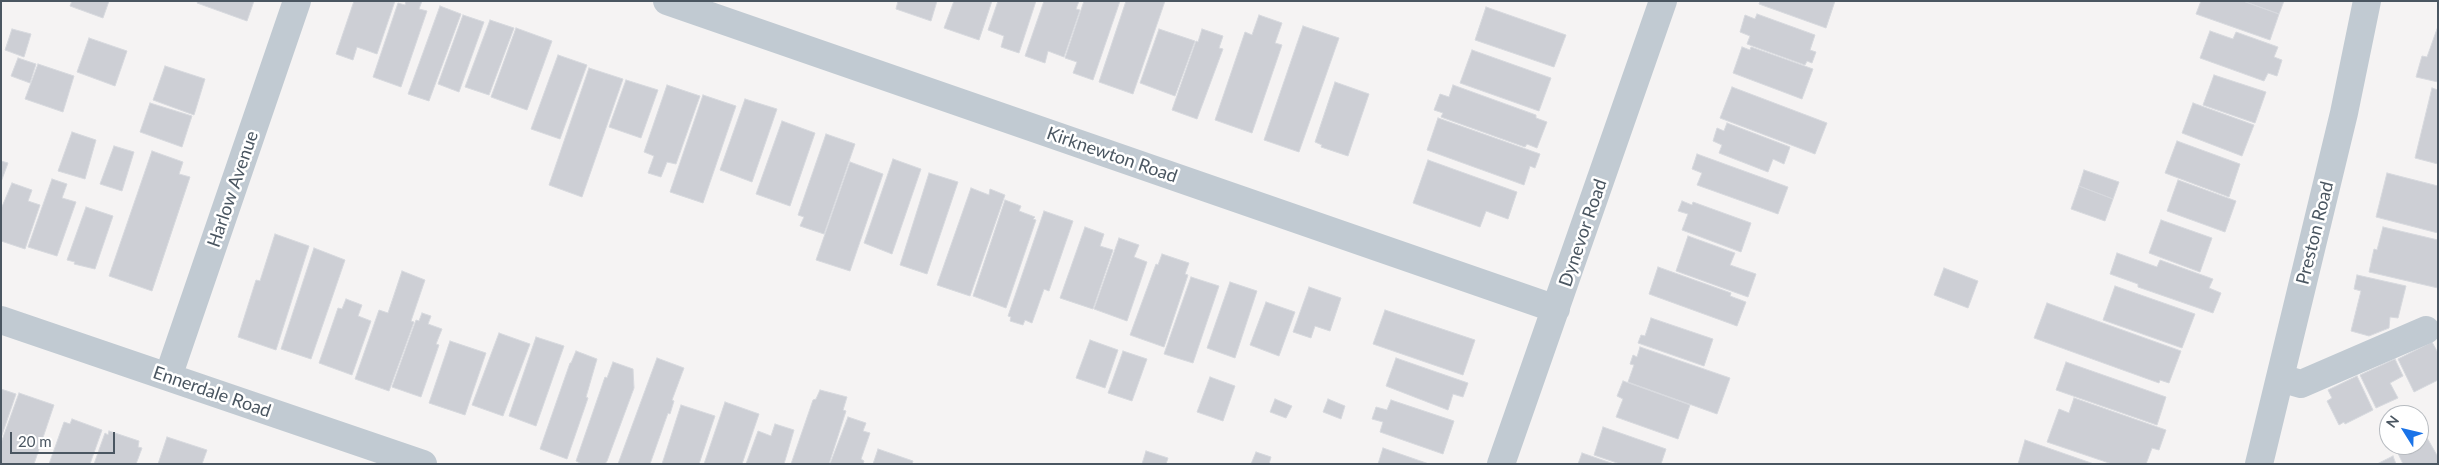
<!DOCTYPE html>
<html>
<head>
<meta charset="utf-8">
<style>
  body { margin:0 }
  #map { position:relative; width:2439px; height:465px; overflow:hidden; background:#f5f3f3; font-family:Lato,sans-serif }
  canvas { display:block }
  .frame { position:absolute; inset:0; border:2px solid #4a5661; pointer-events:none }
  .north { position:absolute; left:2379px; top:405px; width:50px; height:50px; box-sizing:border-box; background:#fff; border:1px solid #b7bbc0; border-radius:50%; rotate:306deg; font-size:14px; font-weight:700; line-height:20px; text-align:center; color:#4a5661 }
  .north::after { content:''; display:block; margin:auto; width:18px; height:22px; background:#1a73e8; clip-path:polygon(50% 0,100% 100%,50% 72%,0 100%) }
  .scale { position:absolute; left:10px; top:432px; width:105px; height:22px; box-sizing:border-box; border:2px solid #4a5661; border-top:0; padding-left:6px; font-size:15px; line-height:18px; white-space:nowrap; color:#4a5661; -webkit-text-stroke:4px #fff; paint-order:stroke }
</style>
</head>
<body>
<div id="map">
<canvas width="2439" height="465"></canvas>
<div class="frame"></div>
<div class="north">N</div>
<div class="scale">20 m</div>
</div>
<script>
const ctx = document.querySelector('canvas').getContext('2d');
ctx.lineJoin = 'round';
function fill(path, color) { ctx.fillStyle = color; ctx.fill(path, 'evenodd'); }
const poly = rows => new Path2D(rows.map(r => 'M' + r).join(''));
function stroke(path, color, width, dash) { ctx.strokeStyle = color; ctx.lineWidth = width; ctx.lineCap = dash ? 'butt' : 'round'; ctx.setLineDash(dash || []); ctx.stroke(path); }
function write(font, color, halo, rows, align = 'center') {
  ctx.font = font + ' Lato,sans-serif'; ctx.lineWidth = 5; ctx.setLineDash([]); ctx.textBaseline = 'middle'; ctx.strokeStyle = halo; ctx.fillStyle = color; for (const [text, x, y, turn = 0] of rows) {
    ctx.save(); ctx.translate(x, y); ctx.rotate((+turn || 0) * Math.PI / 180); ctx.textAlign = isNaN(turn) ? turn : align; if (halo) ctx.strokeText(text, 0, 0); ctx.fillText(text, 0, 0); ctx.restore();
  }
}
const building = poly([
  [72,1,109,1,103,18,70,6,72,1],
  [198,1,254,1,247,21,197,3,198,1],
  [354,1,395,1,377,54,357,47,353,60,336,54,354,1],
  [406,1,422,1,419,9,427,11,401,87,373,77,398,3,405,5,406,1],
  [898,1,937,1,931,21,896,9,898,1],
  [954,1,992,1,979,40,944,28,954,1],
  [998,1,1036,1,1019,53,1001,47,1004,36,988,30,998,1],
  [1044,1,1079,1,1076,9,1080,10,1064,57,1048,51,1045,63,1025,56,1044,1],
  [1084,1,1120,1,1093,80,1073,73,1077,62,1065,58,1084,1],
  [1126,1,1165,1,1133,94,1099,82,1126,1],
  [1760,1,1835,1,1826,28,1759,4,1760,1],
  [2201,1,2243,1,2279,14,2270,40,2196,14,2201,1],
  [2243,1,2284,1,2279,14,2243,1],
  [440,6,461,14,429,101,408,94,440,6],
  [1486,7,1566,35,1554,67,1475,40,1486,7],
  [1757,14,1815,35,1810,50,1816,52,1812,63,1807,61,1805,65,1747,44,1750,36,1740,32,1745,15,1755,19,1757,14],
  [463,15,484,22,459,92,438,84,463,15],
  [1259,15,1282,23,1275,43,1282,45,1252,133,1215,120,1245,32,1252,35,1259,15],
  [490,20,514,28,489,95,465,87,490,20],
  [1303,26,1339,38,1299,152,1264,140,1303,26],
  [516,28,552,41,527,110,491,97,516,28],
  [12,29,31,34,24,57,5,50,12,29],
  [1159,29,1195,41,1175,96,1140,83,1159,29],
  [1202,29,1223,36,1219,48,1223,49,1197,119,1172,110,1196,41,1198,42,1202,29],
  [2437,29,2438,29,2438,82,2416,77,2422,56,2427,57,2437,29],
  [2210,31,2233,39,2236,32,2278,47,2274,57,2282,60,2277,76,2268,73,2264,81,2200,58,2210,31],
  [89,38,127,51,115,86,77,72,89,38],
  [1742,47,1750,50,1751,47,1813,69,1802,99,1733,73,1742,47],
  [1472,50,1551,78,1539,111,1460,83,1472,50],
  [558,55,587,65,560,139,531,129,558,55],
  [18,58,36,64,30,83,11,76,18,58],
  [38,64,74,76,63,112,25,99,38,64],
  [165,66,205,79,194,115,153,100,165,66],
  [589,68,623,79,582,197,549,185,589,68],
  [2214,75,2266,92,2255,123,2203,105,2214,75],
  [626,80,658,90,641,138,609,127,626,80],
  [1335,82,1369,94,1348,156,1321,147,1322,145,1315,142,1335,82],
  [667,85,700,96,676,164,667,162,661,177,648,173,654,156,644,152,667,85],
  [1453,85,1536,115,1536,118,1547,122,1537,148,1527,144,1525,147,1441,117,1443,113,1434,110,1440,94,1449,97,1453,85],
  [1732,87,1827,123,1815,154,1720,118,1732,87],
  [2432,88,2438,90,2438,164,2415,158,2432,88],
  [703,95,736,106,703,203,670,192,703,95],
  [745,99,777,109,752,182,720,170,745,99],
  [150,103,192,116,182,147,140,132,150,103],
  [2193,103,2254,125,2242,156,2182,133,2193,103],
  [1438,118,1540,154,1535,168,1530,166,1524,185,1427,150,1438,118],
  [782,121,815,133,790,206,756,194,782,121],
  [1727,123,1790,147,1784,164,1773,159,1768,172,1719,153,1722,145,1713,141,1717,128,1724,131,1727,123],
  [72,132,96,140,85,179,58,171,72,132],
  [826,134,855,144,824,234,800,226,804,217,798,215,826,134],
  [2177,141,2240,164,2229,197,2165,173,2177,141],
  [114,146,134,152,122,191,100,184,114,146],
  [152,151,183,162,179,174,190,177,152,291,109,276,152,151],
  [1697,154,1788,187,1778,214,1697,185,1702,173,1692,169,1697,154],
  [893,159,921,169,892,254,864,243,893,159],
  [1428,160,1517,192,1508,219,1486,211,1480,227,1413,203,1428,160],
  [1,161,8,163,1,182,1,161],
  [850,162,883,174,850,271,816,260,850,162],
  [2084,170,2119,182,2113,199,2079,186,2084,170],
  [929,173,958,182,927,274,900,265,929,173],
  [2387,173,2438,186,2438,233,2376,217,2387,173],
  [52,179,67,184,62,198,76,202,57,256,28,247,52,179],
  [2178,180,2236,201,2225,232,2167,211,2178,180],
  [12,183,32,190,28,201,40,205,25,249,1,241,1,209,12,183],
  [2079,186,2113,199,2105,221,2071,209,2079,186],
  [971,188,989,195,990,189,1005,195,970,296,937,285,971,188],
  [1005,200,1021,206,1019,211,1035,217,1033,219,1036,220,1006,308,973,296,1005,200],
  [1682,201,1692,205,1693,202,1751,223,1741,252,1682,230,1688,214,1678,211,1682,201],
  [86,207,113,216,95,269,74,264,75,262,67,260,86,207],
  [1044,211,1073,221,1049,291,1044,289,1032,323,1025,320,1023,325,1010,321,1011,317,1008,316,1044,211],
  [2161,220,2212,238,2200,272,2149,253,2161,220],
  [1085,227,1104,234,1100,246,1113,250,1093,309,1060,298,1085,227],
  [2383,227,2438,240,2438,288,2369,272,2374,249,2377,250,2383,227],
  [275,234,309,246,276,350,238,337,256,280,260,281,275,234],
  [1688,236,1735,253,1730,265,1756,274,1748,297,1676,271,1688,236],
  [1119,238,1139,245,1134,257,1147,262,1127,321,1094,309,1119,238],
  [314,248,345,260,311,359,281,349,314,248],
  [2117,253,2157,267,2160,260,2213,279,2209,288,2221,293,2213,313,2138,287,2138,284,2110,274,2117,253],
  [1162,254,1189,263,1185,274,1188,275,1164,347,1130,335,1156,264,1158,265,1162,254],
  [1658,267,1731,293,1730,296,1746,302,1737,326,1649,294,1658,267],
  [1944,268,1978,281,1968,308,1934,295,1944,268],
  [402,271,425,280,411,321,414,322,389,391,355,379,379,310,388,313,402,271],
  [2357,275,2406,286,2398,318,2390,317,2389,328,2369,336,2351,331,2361,291,2354,289,2357,275],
  [1191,277,1219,286,1193,363,1164,354,1191,277],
  [1230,282,1257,291,1235,358,1207,348,1230,282],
  [2115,286,2195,314,2182,348,2103,320,2115,286],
  [1309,287,1341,298,1330,331,1315,326,1311,338,1293,332,1309,287],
  [346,299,362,305,358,316,371,321,352,375,319,363,338,308,342,309,346,299],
  [1266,302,1295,312,1279,356,1250,345,1266,302],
  [2047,303,2181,351,2169,383,2160,380,2159,383,2034,338,2047,303],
  [1385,310,1475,340,1463,375,1373,344,1385,310],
  [422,313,431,316,428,324,442,329,436,344,439,345,421,397,392,387,416,320,419,321,422,313],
  [1651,318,1713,339,1704,366,1638,343,1641,335,1645,336,1651,318],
  [499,333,530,344,503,416,472,405,499,333],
  [536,337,564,346,536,426,509,416,536,337],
  [1090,340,1118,350,1105,388,1076,378,1090,340],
  [450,341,486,353,465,415,429,403,450,341],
  [2432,342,2438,353,2438,380,2414,392,2398,359,2432,342],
  [1640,347,1730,378,1717,414,1628,382,1634,365,1630,364,1633,355,1637,357,1640,347],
  [576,351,597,359,586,397,588,398,567,459,540,449,570,363,571,363,576,351],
  [1123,351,1147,359,1132,401,1108,393,1123,351],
  [657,358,684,368,672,400,674,401,670,414,668,413,650,464,618,464,657,358],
  [1396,358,1468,383,1463,397,1453,394,1448,410,1386,386,1396,358],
  [2395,359,2403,376,2390,383,2398,398,2376,408,2360,375,2395,359],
  [613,362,633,369,634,388,607,461,605,464,582,464,576,461,605,377,607,378,613,362],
  [2066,362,2166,397,2157,425,2056,390,2066,362],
  [2357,376,2373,410,2345,424,2344,422,2339,425,2327,401,2332,398,2328,390,2357,376],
  [1210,377,1235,386,1223,421,1197,412,1210,377],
  [1623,381,1690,405,1678,439,1616,417,1623,399,1617,396,1623,381],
  [1,389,16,394,1,438,1,389],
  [820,390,847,397,843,410,846,411,829,464,791,464,813,400,816,399,820,390],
  [19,393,54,405,34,464,1,464,1,443,19,393],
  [2074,398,2166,430,2159,450,2152,448,2146,464,2112,464,2047,442,2059,409,2069,413,2074,398],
  [1275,399,1292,406,1286,418,1270,412,1275,399],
  [1328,399,1345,406,1341,419,1323,412,1328,399],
  [1391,400,1454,421,1443,454,1380,432,1383,422,1372,419,1376,407,1387,410,1391,400],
  [725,402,759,414,742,464,704,464,725,402],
  [681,405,715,416,699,464,662,464,681,405],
  [848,417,866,423,863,431,870,433,861,459,864,461,863,464,830,464,848,417],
  [72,419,102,430,90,464,49,464,64,422,70,424,72,419],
  [775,424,794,430,784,464,746,464,758,431,771,436,775,424],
  [1603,427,1666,449,1661,464,1620,464,1594,455,1603,427],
  [2422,429,2438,457,2438,464,2403,464,2394,445,2419,445,2419,430,2422,429],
  [109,431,139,441,138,447,142,448,136,464,94,464,105,433,108,435,109,431],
  [167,437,207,450,202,464,158,464,167,437],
  [2025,440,2094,464,2018,464,2025,440],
  [1383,448,1429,464,1378,464,1383,448],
  [878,449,913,461,912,464,873,464,878,449],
  [1146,451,1168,458,1166,464,1142,464,1146,451],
  [1256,452,1271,457,1269,464,1251,464,1256,452],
  [1582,453,1614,464,1578,464,1582,453],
  [2393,456,2396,464,2377,464,2393,456]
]);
fill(building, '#cdcfd5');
stroke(building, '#d7d9de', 1);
stroke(poly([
  [667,1,1556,309],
  [1,320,423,464],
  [168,377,297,1],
  [2280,378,2301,384,2426,330],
  [1501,464,1663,1],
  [2259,464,2344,113,2367,1]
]), '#c1cad2', 28);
write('18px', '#4a5661', '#fff', [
  ["Kirknewton Road",1112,155,19],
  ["Harlow Avenue",233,189,-71],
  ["Dynevor Road",1583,233,-71],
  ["Preston Road",2315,233,-76],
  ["Ennerdale Road",212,392,19]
]);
</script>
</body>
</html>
